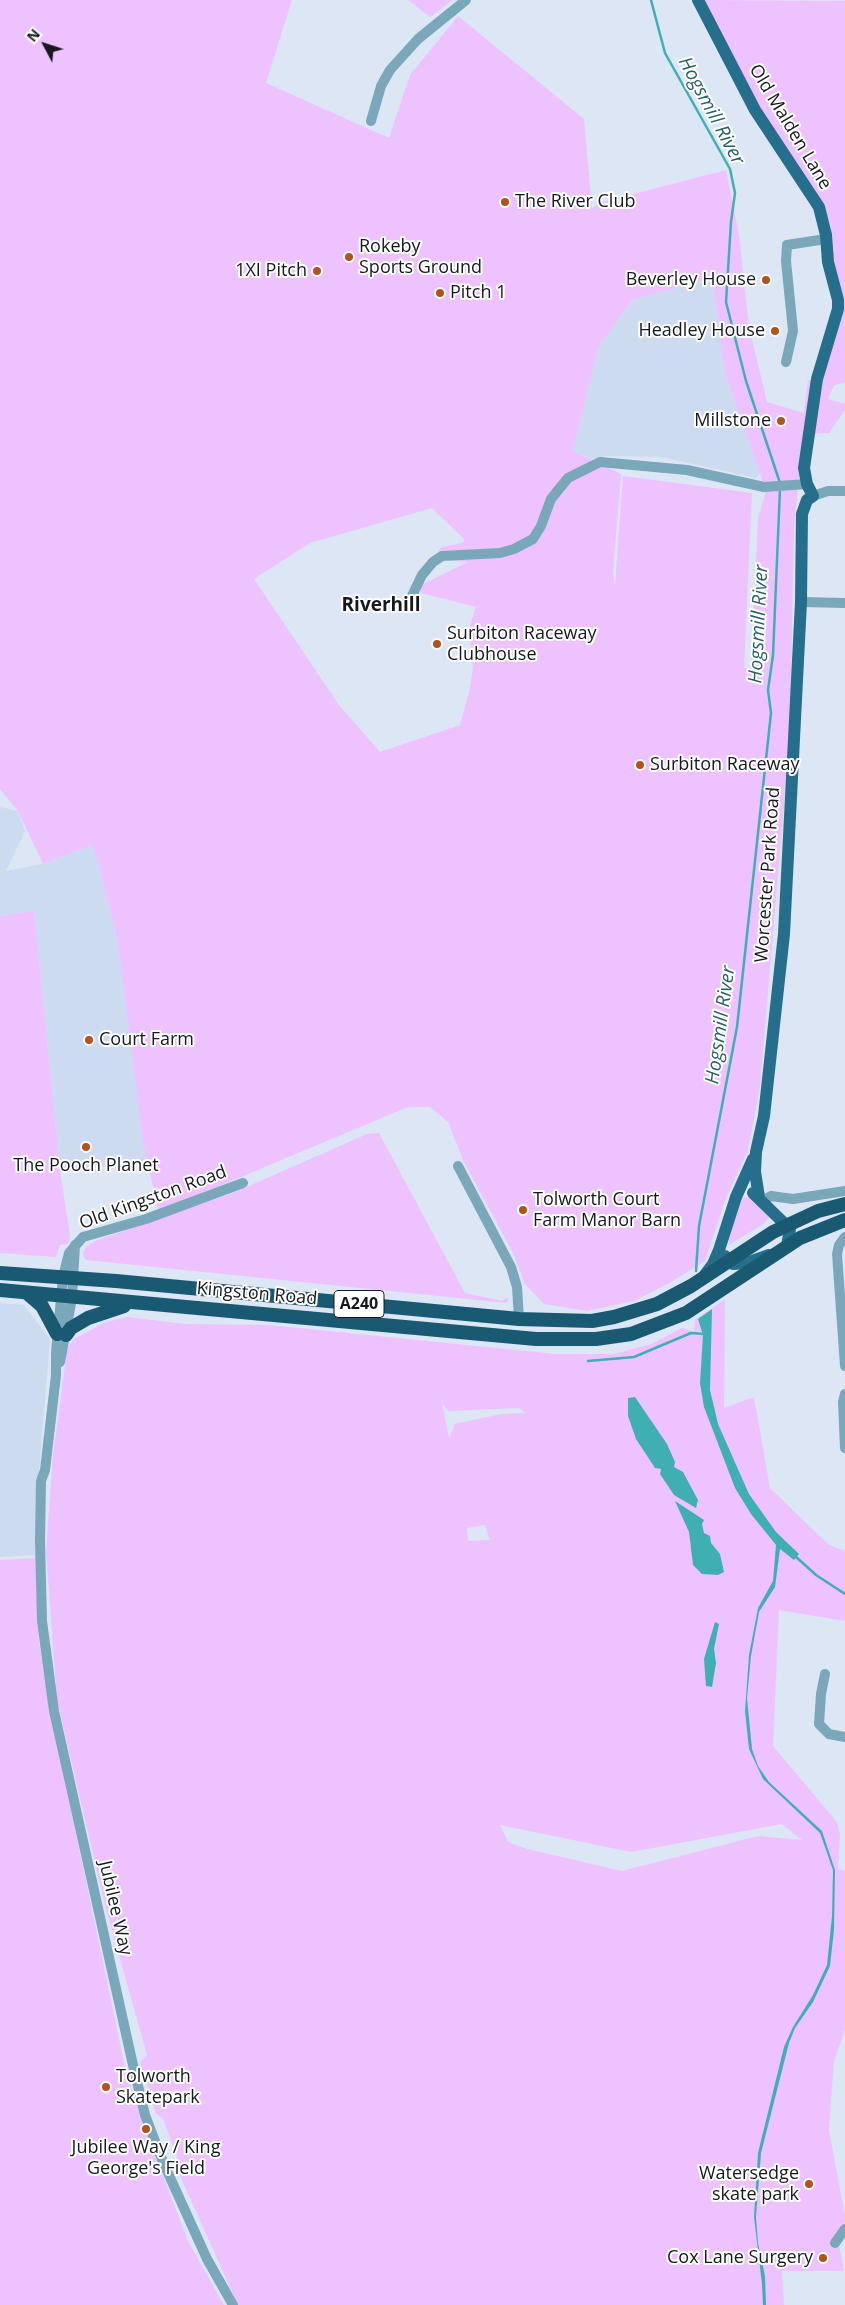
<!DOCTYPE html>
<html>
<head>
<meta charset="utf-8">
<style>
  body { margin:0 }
  #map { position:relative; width:845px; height:2305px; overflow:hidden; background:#dce6f4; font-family:"Open Sans",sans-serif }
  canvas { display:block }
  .north { position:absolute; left:20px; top:20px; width:50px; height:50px; -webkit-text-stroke:4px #fff; paint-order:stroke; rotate:310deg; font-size:14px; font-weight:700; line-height:20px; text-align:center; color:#15181d }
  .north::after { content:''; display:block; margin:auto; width:18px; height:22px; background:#15181d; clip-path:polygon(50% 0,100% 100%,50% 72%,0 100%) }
</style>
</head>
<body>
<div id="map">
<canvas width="845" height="2305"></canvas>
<div class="north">N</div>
</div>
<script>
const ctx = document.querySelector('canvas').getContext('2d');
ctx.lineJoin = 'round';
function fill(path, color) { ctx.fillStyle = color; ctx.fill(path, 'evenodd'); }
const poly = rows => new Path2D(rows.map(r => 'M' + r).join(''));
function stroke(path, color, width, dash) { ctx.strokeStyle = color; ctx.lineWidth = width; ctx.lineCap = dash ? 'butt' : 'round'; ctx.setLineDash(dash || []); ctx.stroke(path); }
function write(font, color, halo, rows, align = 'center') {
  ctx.font = font + ' "Open Sans",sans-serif'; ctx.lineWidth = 4; ctx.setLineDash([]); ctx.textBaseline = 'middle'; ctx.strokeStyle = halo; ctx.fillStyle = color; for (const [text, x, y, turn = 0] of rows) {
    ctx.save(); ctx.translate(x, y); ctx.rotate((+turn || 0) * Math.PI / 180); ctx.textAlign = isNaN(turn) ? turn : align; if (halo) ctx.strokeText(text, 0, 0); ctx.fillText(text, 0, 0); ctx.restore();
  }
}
fill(poly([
  [712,278,725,373,760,473,756,478,661,457,608,456,590,459,573,451,598,348,632,300],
  [0,807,18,811,25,831,6,871,43,864,92,845,98,862,118,943,147,1162,60,1170,34,911,0,916],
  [0,1303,24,1305,50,1339,37,1495,35,1555,0,1557]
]), '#cddbf0');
fill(poly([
  [0,0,292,0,266,83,389,138,410,75,458,16,584,119,592,209,599,203,726,170,739,235,749,327,767,402,804,413,808,380,813,381,802,447,794,526,790,734,760,1086,748,1150,725,1201,705,1261,673,1281,634,1301,587,1311,544,1304,525,1284,513,1253,464,1162,448,1122,430,1107,408,1107,210,1190,158,1210,143,1141,118,943,98,862,92,845,43,864,18,811,0,789],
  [712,278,725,373,766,491,758,518,751,668,744,668,752,493,623,476,615,586,613,572,621,474,573,451,598,348,632,300],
  [432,508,465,540,462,543,442,547,438,551,439,554,448,560,468,562,421,585,421,593,476,607,469,628,473,667,470,688,460,725,380,752,339,705,254,579,310,543],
  [408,0,453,0,430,17],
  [703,0,845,1,845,382,834,385,828,399,845,404,845,410,829,433,813,434,825,368,840,316,830,254,831,227,820,197,740,78],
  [34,911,60,1170,70,1237,68,1244,60,1245,56,1257,0,1253,0,916],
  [379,1133,465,1293,502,1301,508,1297,507,1303,86,1260,83,1254,86,1247,95,1241,233,1193,367,1134],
  [744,1197,751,1198,769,1217,765,1223,729,1245,730,1231,740,1201],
  [725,1299,724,1408,754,1397,770,1488,829,1545,845,1551,845,1621,779,1610,773,1746,837,1822,840,1835,838,1869,845,1871,845,2029,834,2061,829,2130,845,2216,845,2221,837,2235,844,2271,782,2271,784,2305,238,2305,180,2176,180,2165,163,2119,156,2113,140,2062,147,2055,106,1909,57,1700,46,1551,53,1456,67,1350,73,1340,103,1323,127,1317,185,1324,269,1325,555,1354,614,1354,651,1344,682,1328,694,1332,695,1320],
  [442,1403,448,1411,519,1408,525,1413,501,1414,455,1424,449,1438],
  [485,1525,490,1540,468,1541,467,1528],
  [782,1824,802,1840,758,1836,622,1871,527,1849,508,1842,500,1825,631,1852],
  [36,1558,38,1635,50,1710,126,2072,153,2151,189,2243,224,2305,0,2305,0,1560]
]), '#eec2ff');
fill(poly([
  [712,1309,710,1390,718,1424,749,1494,776,1532,799,1554,794,1560,780,1549,775,1587,759,1612,751,1656,747,1698,752,1749,758,1766,769,1782,822,1831,835,1870,834,1930,830,1966,813,2002,795,2028,789,2043,761,2153,756,2217,758,2243,765,2276,766,2305,763,2305,762,2284,754,2217,758,2153,784,2047,793,2027,813,1995,827,1965,832,1916,833,1870,820,1833,763,1779,749,1749,745,1711,749,1655,758,1608,773,1581,776,1545,751,1514,735,1488,704,1407,700,1383,703,1335,698,1319],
  [635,1397,667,1444,675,1462,674,1467,683,1472,698,1500,696,1508,674,1495,660,1474,661,1469,655,1468,636,1439,628,1416,628,1398],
  [675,1501,704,1520,702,1524,704,1533,710,1536,711,1543,720,1554,724,1572,718,1575,702,1574,693,1565,689,1532],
  [715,1622,719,1624,714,1649,716,1663,712,1687,706,1686,704,1659]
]), '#40afb3');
stroke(poly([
  [651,0,665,53,730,169,735,193,731,222,726,302,746,381,780,483],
  [696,1271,699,1226,737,1027,771,713,768,690,773,655,780,489],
  [588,1361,634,1357,691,1333,704,1334],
  [795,1556,816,1575,845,1594]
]), '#40afb3', 2.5);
stroke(poly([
  [371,121,381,86,390,70,418,39,466,0],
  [786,362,793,331,786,261,787,245,826,239],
  [813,496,828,491,845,491],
  [411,598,422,575,433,562,442,556,500,553,514,549,533,539,541,526,551,499,568,478,600,462,687,470,764,487,807,484],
  [801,602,845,603],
  [458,1166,511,1267,517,1287,519,1319],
  [763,1201,771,1196,793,1199,845,1191],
  [845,1237,839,1245,837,1254,845,1366],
  [60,1362,72,1298,75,1245],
  [845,1394,843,1402,845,1448],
  [825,1674,821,1694,819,1724,829,1734,845,1737],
  [835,2243,845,2229],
  [233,2305,207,2259,163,2162,145,2115,133,2065,54,1711,42,1621,40,1541,41,1481,45,1470,56,1375,56,1352,63,1277,69,1253,83,1237,146,1219,243,1183]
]), '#7ba7bb', 10);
stroke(poly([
  [698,0,755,110,819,207,826,235,828,262,838,300,838,309,817,379,804,468,807,484,813,496,807,500,802,514,801,602,784,934,764,1116,756,1152,755,1172,759,1197],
  [753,1193,790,1229,787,1246],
  [725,1256,733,1264,747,1263,769,1255],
  [704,1276,713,1264,719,1250,736,1197,753,1159]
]), '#256f8c', 12);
stroke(poly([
  [0,1273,116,1281,519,1319,592,1321,614,1317,657,1304,691,1286,773,1232,818,1211,845,1204],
  [0,1290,536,1339,596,1339,631,1334,686,1313,800,1238,845,1220],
  [28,1294,42,1306,57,1334],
  [66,1335,71,1328,88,1318,124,1306]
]), '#195a72', 14);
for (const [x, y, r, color] of [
  [505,202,5,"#b55219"],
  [349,257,5,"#b55219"],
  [317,271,5,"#b55219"],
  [766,280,5,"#b55219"],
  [440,293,5,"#b55219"],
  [775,331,5,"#b55219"],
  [781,421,5,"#b55219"],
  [437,644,5,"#b55219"],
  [640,765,5,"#b55219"],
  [89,1040,5,"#b55219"],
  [86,1147,5,"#b55219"],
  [523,1210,5,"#b55219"],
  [106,2087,5,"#b55219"],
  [146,2129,5,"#b55219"],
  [809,2184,5,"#b55219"],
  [823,2258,5,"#b55219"]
]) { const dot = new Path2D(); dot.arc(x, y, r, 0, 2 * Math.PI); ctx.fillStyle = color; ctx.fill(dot); stroke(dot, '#fff', 2); }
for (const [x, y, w] of [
  [359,1304,50]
]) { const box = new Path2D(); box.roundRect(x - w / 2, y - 13.5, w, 27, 4); ctx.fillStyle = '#fff'; ctx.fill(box); stroke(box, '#15181d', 1); }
write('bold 16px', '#15181d', null, [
  ["A240",359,1304]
]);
write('18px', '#15181d', '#fff', [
  ["Old Malden Lane",790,127,59],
  ["Worcester Park Road",768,875,-86],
  ["Old Kingston Road",153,1198,-20],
  ["Kingston Road",257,1294,5],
  ["Jubilee Way",115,1908,77]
]);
write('18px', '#15181d', '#fff', [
  ["The River Club",515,202],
  ["Rokeby",359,247],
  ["Sports Ground",359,268],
  ["1XI Pitch",307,271,"right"],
  ["Beverley House",756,280,"right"],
  ["Pitch 1",450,293],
  ["Headley House",765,331,"right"],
  ["Millstone",771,421,"right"],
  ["Surbiton Raceway",447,634],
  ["Clubhouse",447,655],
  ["Surbiton Raceway",650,765],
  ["Court Farm",99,1040],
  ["The Pooch Planet",86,1166,"center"],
  ["Tolworth Court",533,1200],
  ["Farm Manor Barn",533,1221],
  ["Tolworth",116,2077],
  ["Skatepark",116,2098],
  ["Jubilee Way / King",146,2148,"center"],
  ["George's Field",146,2169,"center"],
  ["Watersedge",799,2174,"right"],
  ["skate park",799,2195,"right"],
  ["Cox Lane Surgery",813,2258,"right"]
], 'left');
write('italic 19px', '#256163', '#fff', [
  ["Hogsmill River",711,111,62],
  ["Hogsmill River",759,624,-87],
  ["Hogsmill River",721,1025,-82]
]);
write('bold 19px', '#15181d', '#fff', [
  ["Riverhill",381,606]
]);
</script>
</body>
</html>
